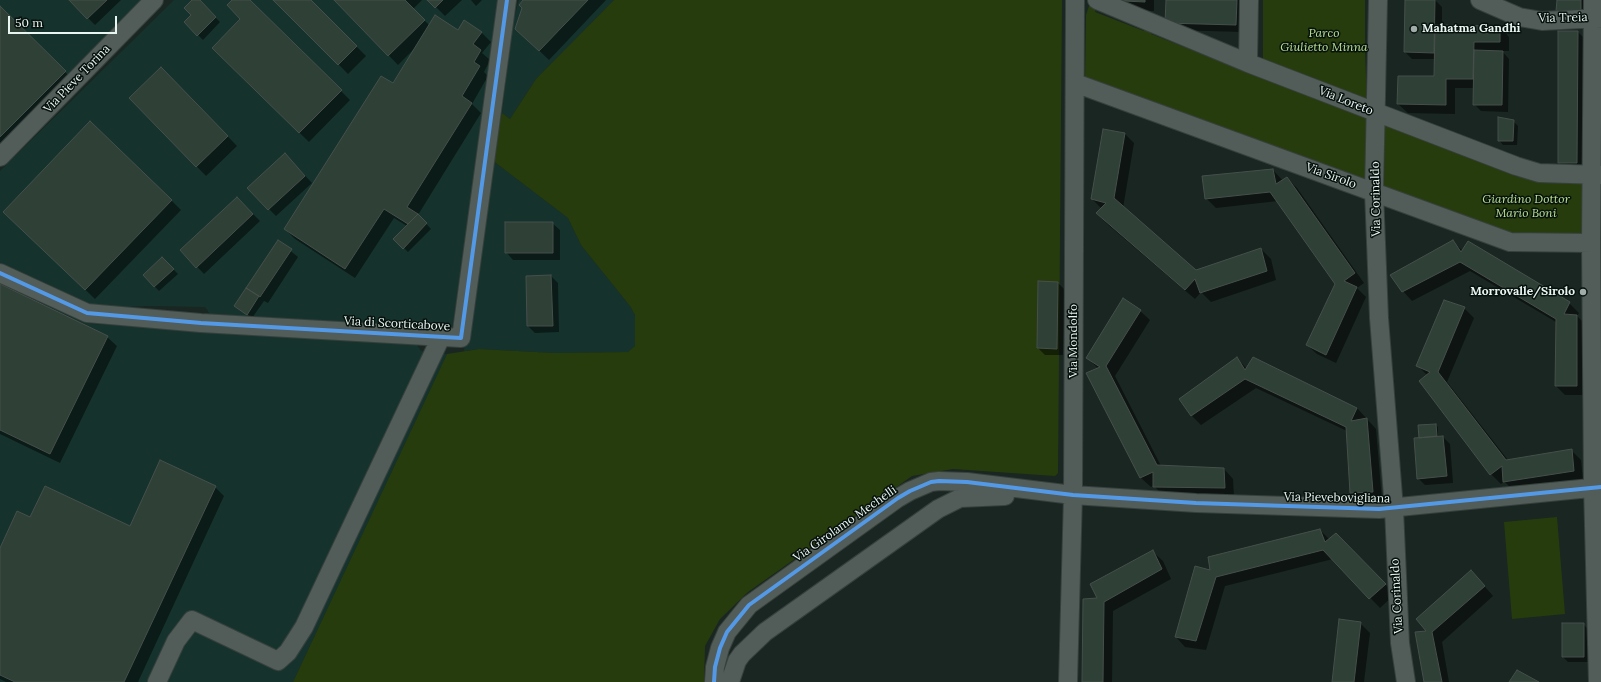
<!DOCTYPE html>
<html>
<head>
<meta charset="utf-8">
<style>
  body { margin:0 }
  #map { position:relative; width:1601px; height:682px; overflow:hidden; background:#192622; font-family:Lora,serif }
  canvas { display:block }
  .scale { position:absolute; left:8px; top:16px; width:109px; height:18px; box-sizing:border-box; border:2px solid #e8f5f1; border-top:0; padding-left:5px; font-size:12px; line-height:14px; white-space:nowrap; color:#e8f5f1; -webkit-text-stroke:3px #07110e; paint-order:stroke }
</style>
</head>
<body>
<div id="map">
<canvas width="1601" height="682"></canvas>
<div class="scale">50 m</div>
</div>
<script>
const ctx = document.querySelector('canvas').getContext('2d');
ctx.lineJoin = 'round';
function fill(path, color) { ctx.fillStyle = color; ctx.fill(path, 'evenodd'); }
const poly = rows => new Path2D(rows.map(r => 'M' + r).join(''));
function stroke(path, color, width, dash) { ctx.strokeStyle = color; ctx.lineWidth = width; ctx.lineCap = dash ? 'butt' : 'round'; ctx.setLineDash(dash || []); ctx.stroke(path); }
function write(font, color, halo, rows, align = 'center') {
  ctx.font = font + ' Lora,serif'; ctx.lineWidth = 3; ctx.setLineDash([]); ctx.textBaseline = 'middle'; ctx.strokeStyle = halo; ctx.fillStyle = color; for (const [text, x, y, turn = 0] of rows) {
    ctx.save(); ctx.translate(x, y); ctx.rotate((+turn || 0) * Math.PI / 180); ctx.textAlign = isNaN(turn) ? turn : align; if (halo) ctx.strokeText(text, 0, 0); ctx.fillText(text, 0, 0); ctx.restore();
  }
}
fill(poly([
  [0,0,141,0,0,143],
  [174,0,500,0,452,329,210,314,205,307,148,306,101,308,84,304,0,264,0,171],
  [519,0,614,0,536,79,510,119,502,113,513,22],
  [492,160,568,218,581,245,630,306,635,315,635,346,628,352,555,353,479,349,464,351],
  [0,281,92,324,311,336,417,345,421,351,447,354,293,682,0,682]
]), '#15332c');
fill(poly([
  [614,0,1062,0,1058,473,1055,476,953,469,912,476,748,592,720,619,705,646,704,682,293,682,447,354,479,349,555,353,628,352,635,346,635,315,630,306,581,245,568,218,492,160,502,113,510,119,536,79],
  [1263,0,1365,0,1365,51,1367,101,1361,103,1263,59],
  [1089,6,1096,8,1095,12,1144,31,1145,28,1152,30,1151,34,1258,76,1367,114,1366,181,1226,129,1085,80,1086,15],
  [1385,123,1400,131,1518,177,1520,172,1583,178,1584,237,1515,239,1384,189],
  [1557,517,1565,614,1512,619,1504,522]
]), '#273c0d');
fill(poly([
  [70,0,121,0,95,25],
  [193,0,198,0,220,22,203,40,185,22,192,15],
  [233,0,249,0,350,100,309,142,213,48,242,19],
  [275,0,310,0,366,56,348,74],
  [335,0,422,0,413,9,430,26,458,31,481,32,491,42,482,53,490,60,484,72,488,76,472,104,481,113,418,215,431,229,408,252,395,239,407,226,394,218,355,278,295,239,285,229,393,84,414,49,398,65],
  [429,0,462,0,445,16],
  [471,0,482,0,476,6],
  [525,0,606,0,549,60,526,38],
  [1125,0,1154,0,1154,11,1134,10],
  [1167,0,1242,0,1243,32,1173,30],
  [1406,0,1435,0,1442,7,1442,26,1500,27,1509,37,1509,51,1502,51,1509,59,1508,112,1481,111,1474,104,1474,88,1455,88,1455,114,1408,113,1398,104,1435,77,1435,59,1412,59,1405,52],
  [1558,0,1591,0,1590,20,1567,20,1557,10],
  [0,7,74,81,0,155],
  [1578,32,1585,39,1584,169,1566,169,1559,162],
  [161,68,237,146,206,176,130,98],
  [1513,121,1518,126,1517,145,1503,145,1499,140],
  [1125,134,1134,143,1123,208,1195,271,1261,249,1271,259,1276,280,1211,302,1201,292,1195,299,1106,223,1097,213,1102,209,1092,199],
  [292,162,312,183,276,216,269,209],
  [1273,170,1283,181,1287,178,1297,188,1364,283,1357,288,1366,297,1336,363,1317,354,1307,345,1336,284,1278,201,1216,208,1206,198],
  [237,198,260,221,204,274,181,250],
  [171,200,181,210,95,299,14,221],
  [552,223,560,230,560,260,513,260,506,252],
  [278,241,298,257,268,303,264,301,252,318,236,306],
  [1453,242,1463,251,1468,242,1569,303,1579,313,1577,316,1586,325,1586,395,1565,395,1556,386,1556,322,1470,271,1412,301,1403,291],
  [162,258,178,274,159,291,144,275],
  [551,276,558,283,559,332,535,333,528,326],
  [1058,283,1065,290,1063,355,1045,355,1038,348],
  [0,285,107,337,117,346,60,463,0,434],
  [1123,300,1140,311,1150,320,1115,376,1161,466,1224,469,1233,479,1234,497,1163,497,1154,485,1151,487,1141,478,1087,374,1099,369,1087,358],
  [1464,308,1474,318,1447,382,1508,460,1571,450,1581,460,1583,480,1514,491,1504,481,1501,484,1491,474,1420,381,1427,375,1417,365],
  [1237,358,1247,369,1253,359,1357,408,1376,429,1382,501,1360,502,1351,493,1347,431,1256,388,1201,425,1192,416],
  [1436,425,1438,427,1438,437,1443,437,1450,444,1453,483,1425,485,1418,478,1421,438],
  [215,487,224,496,138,682,6,682,0,679,0,551,31,519,131,527],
  [1320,530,1330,540,1336,535,1395,594,1380,608,1333,559,1225,586,1206,650,1185,647,1176,637,1212,572],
  [1153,552,1163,561,1171,579,1113,611,1112,682,1083,682,1099,598],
  [1480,581,1493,596,1442,642,1449,682,1425,682,1428,631],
  [1360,623,1370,633,1364,682,1333,682],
  [1583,624,1588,629,1588,662,1568,662,1563,657]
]), '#0007');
const building = poly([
  [69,0,107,0,87,19,69,0],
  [192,0,200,0,216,17,197,36,184,22,191,15,184,8,192,0],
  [232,0,250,0,342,90,299,133,212,48,240,19,227,5,232,0],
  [273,0,311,0,357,46,338,65,273,0],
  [334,0,405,0,425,20,388,56,334,0],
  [427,0,443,0,435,8,427,0],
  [523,0,588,0,539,51,515,29,522,8,519,5,523,0],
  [1124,0,1145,0,1145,2,1124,1,1124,0],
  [1166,0,1237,0,1236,25,1165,23,1166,0],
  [1405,0,1435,0,1434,53,1404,52,1405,0],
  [1557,0,1581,0,1581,11,1556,11,1557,0],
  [0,6,66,71,0,137,0,6],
  [435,15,458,30,464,20,482,32,473,44,481,50,474,62,480,66,462,96,472,103,407,207,418,214,408,224,384,209,345,269,284,229,381,76,393,83,435,15],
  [1435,25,1500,26,1500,42,1474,42,1473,79,1446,79,1446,105,1397,104,1398,76,1434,76,1435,25],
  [1558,31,1578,31,1577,163,1558,163,1558,31],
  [1474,50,1503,51,1502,105,1473,105,1474,50],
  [161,67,228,136,196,167,129,98,161,67],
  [1498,117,1514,120,1513,141,1498,141,1498,117],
  [90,121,172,200,85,290,3,212,90,121],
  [1103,129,1125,133,1114,198,1196,270,1261,248,1267,271,1200,293,1195,279,1185,290,1096,213,1106,203,1091,199,1103,129],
  [285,153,305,176,268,210,247,188,285,153],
  [1273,169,1276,184,1287,177,1355,273,1344,281,1357,287,1326,355,1306,345,1335,284,1270,192,1205,199,1202,176,1273,169],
  [237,197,253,214,196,268,180,250,237,197],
  [418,214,427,223,403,249,393,239,418,214],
  [505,222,553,222,553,253,505,253,505,222],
  [278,240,292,249,260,297,246,288,278,240],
  [1453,240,1461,252,1468,241,1570,302,1564,314,1577,315,1577,386,1555,386,1556,319,1460,262,1402,292,1390,275,1453,240],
  [162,257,174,269,154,287,143,275,162,257],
  [551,275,553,326,527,326,526,276,551,275],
  [1038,281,1058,282,1057,349,1037,348,1038,281],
  [0,284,108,336,50,454,0,430,0,284],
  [246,288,259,296,247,315,234,306,246,288],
  [1123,298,1141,310,1106,366,1157,465,1224,468,1225,488,1153,487,1153,472,1140,478,1086,373,1100,367,1086,358,1123,298],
  [1444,300,1465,307,1438,372,1506,460,1572,449,1574,471,1503,482,1502,466,1490,475,1419,381,1430,372,1416,366,1444,300],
  [1237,357,1245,370,1253,357,1357,408,1351,421,1367,418,1373,492,1350,493,1346,427,1245,379,1191,416,1179,399,1237,357],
  [1436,424,1437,436,1419,438,1418,425,1436,424],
  [1443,436,1447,476,1417,479,1414,438,1443,436],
  [160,460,216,486,124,682,15,682,0,675,0,548,17,511,30,517,45,486,130,526,160,460],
  [1320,529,1325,542,1336,533,1386,584,1369,599,1323,550,1216,577,1196,641,1175,637,1195,566,1210,570,1208,557,1320,529],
  [1153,550,1162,569,1104,602,1103,682,1082,682,1083,599,1097,598,1090,584,1153,550],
  [1471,570,1485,586,1432,632,1442,682,1424,682,1415,632,1426,631,1416,619,1471,570],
  [1339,619,1361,622,1354,682,1332,682,1339,619],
  [1562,623,1584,623,1584,657,1562,657,1562,623],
  [1517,670,1539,682,1509,682,1517,670]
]);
fill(building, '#2f4037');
stroke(building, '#464f4b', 1);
const minor = poly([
  [1097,0,1248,63,1516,166,1539,173,1601,175],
  [1378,0,1374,192,1379,318,1394,509,1400,643,1406,682],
  [1480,0,1519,17,1542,21,1601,18],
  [1593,0,1591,243,1593,487,1598,682],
  [1248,63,1249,0],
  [1075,83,1510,242,1591,243],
  [0,157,154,0],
  [0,273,87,313,201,323,461,338,507,0],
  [157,682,176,641,192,620,278,661,288,652,304,627,441,337],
  [714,682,715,667,720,648,727,632,749,605,898,498,910,491,931,482,939,481,967,482,1073,495,1196,503,1379,509,1601,487],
  [730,682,737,661,742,654,765,632,938,509,960,498,1005,496],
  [1068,682,1073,495,1075,0]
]);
stroke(minor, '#36403d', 20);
stroke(minor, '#525c59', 18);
stroke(poly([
  [0,273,87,313,201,323,461,338,507,0],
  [714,682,715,667,720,648,727,632,749,605,898,498,910,491,931,482,939,481,967,482,1073,495,1196,503,1379,509,1601,487]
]), '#5399e6', 4);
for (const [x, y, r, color] of [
  [1414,29,4,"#a0ada9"],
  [1583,292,4,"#a0ada9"]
]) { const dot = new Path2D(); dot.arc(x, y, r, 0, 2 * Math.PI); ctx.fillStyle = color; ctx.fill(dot); stroke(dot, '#07110e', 1.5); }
write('12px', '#e8f5f1', '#07110e', [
  ["Via Treia",1563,18,-1],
  ["Via Pieve Torina",77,79,-46],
  ["Via Loreto",1346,101,22],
  ["Via Sirolo",1331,176,20],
  ["Via Corinaldo",1376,199,-91],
  ["Via di Scorticabove",397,324,3],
  ["Via Mondolfo",1074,341,-90],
  ["Via Pievebovigliana",1337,498,1],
  ["Via Girolamo Mechelli",845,524,-35],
  ["Via Corinaldo",1397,596,-93]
]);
write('bold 12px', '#e8f5f1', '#07110e', [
  ["Mahatma Gandhi",1422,29],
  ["Morrovalle/Sirolo",1575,292,"right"]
], 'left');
write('italic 12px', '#b9e18e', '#07110e', [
  ["Parco",1324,34],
  ["Giulietto Minna",1324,48],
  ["Giardino Dottor",1526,200],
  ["Mario Boni",1526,214]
]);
</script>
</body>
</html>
